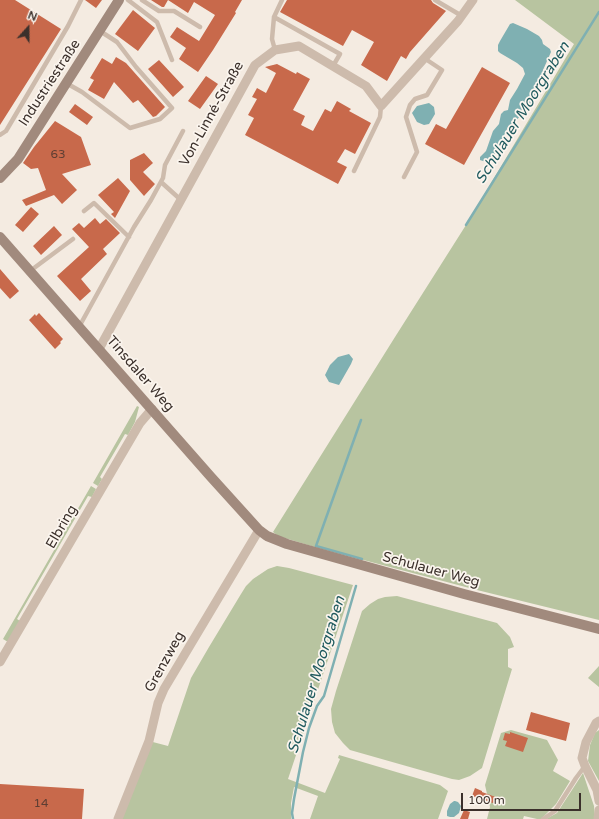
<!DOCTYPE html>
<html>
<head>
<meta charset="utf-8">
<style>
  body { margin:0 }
  #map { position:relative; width:599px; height:819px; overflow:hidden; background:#f4ebe1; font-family:"Varela Round",sans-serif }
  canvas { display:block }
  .north { position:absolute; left:8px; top:8px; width:40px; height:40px; -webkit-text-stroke:3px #fbf5ee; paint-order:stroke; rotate:21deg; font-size:11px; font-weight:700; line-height:16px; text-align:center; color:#3b302b }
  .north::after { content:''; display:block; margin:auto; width:14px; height:18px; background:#3b302b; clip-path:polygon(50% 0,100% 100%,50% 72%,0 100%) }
  .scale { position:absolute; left:461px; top:793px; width:120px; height:18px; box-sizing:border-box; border:2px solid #3b302b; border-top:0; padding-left:5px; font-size:12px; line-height:14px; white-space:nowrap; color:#3b302b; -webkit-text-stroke:3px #fbf5ee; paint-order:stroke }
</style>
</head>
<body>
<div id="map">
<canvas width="599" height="819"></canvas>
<div class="north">N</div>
<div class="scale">100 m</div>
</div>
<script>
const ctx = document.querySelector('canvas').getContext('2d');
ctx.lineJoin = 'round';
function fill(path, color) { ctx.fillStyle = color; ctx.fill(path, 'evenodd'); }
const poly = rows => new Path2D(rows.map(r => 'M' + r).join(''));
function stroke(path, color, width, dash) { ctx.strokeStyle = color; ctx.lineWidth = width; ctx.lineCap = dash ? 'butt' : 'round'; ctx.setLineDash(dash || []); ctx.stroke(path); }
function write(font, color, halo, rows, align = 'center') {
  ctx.font = font + ' "Varela Round",sans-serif'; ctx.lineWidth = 3.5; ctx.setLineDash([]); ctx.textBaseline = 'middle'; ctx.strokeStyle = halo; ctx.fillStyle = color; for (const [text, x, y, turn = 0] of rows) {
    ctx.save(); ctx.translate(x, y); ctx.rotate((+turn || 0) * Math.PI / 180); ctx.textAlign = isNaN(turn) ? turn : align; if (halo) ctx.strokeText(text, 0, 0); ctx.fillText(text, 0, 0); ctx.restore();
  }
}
fill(poly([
  [515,0,599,0,599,620,477,590,318,548,278,536,273,532,395,337,466,225,574,44],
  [137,406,139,407,135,422,128,435,125,434,100,477,102,479,98,486,93,483],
  [91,486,96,489,92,497,88,496,17,619,20,621,8,642,3,639],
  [277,566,289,568,353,585,288,779,325,793,340,759,338,758,339,755,440,785,448,791,438,819,310,819,318,796,294,787,291,803,291,819,118,819,149,741,168,746,191,678,209,647,241,594,246,586,253,579,268,569],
  [397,596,497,623,510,637,514,647,508,649,508,667,512,669,482,768,470,776,459,780,452,779,350,750,343,743,335,733,332,722,331,709,336,691,362,611,370,604,378,599,385,597],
  [599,666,599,687,588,678],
  [511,730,547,740,558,760,553,771,570,781,556,804,541,819,537,819,524,816,523,819,487,819,490,807,485,785,501,733],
  [599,730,599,781,588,761,590,745,595,733],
  [583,773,594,806,595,819,546,819,557,813]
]), '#b8c4a0');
fill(poly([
  [513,23,527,29,539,36,542,40,543,44,550,49,551,52,543,70,538,91,530,106,522,115,508,127,491,162,483,161,480,160,480,157,486,151,493,131,499,124,501,114,504,111,508,110,510,100,517,89,525,74,523,68,517,63,500,53,498,51,498,45,500,41,510,24],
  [429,103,434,107,435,114,429,124,424,125,417,122,412,113,417,106],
  [349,354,353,359,351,364,339,385,329,382,325,375,330,365,338,357],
  [454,801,455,801,458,802,461,806,459,813,454,817,450,817,447,816,447,811,450,804]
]), '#7fb0b2');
stroke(poly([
  [466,225,599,12],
  [361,420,316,546,362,559],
  [293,819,292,813,294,799,303,752,309,728,317,706,324,696,356,586]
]), '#7fb0b2', 2.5);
fill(poly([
  [0,0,15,0,61,29,0,125],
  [85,0,102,0,96,8],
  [151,0,242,0,235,12,236,13,213,50,198,72,179,59,186,48,170,37,177,27,199,41,215,15,194,2,188,13,168,0,164,7,162,7],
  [287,0,431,0,433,3,446,11,410,52,406,59,401,56,387,81,361,65,374,42,352,30,343,46,280,12],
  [133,10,155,28,138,51,115,34],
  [116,57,126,63,165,107,156,116,153,117,138,100,133,103,114,82,104,99,88,90,94,80,90,78,102,58,112,64],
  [159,60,184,87,173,97,148,69],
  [277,64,296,74,297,72,310,79,293,110,305,116,301,125,313,131,325,109,331,112,337,101,351,109,349,111,371,123,355,154,345,149,337,162,347,167,338,184,245,135,254,118,248,115,257,99,252,97,257,88,266,93,276,73,265,67],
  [482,67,510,83,464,165,425,144,436,124,446,129],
  [206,76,218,84,200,109,188,101],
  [75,104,93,117,87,125,69,112],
  [55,121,81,137,91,165,62,174,77,190,62,204,54,195,26,206,22,200,46,190,38,168,31,169,23,163,34,147],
  [144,153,153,163,143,172,155,184,144,196,130,180,130,160],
  [118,178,130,191,115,218,111,214,114,212,98,195],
  [31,207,39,214,23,232,15,225],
  [95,218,100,224,106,219,120,233,103,249,107,254,81,279,91,291,80,301,57,276,89,247,72,229,79,223,84,228],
  [54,226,62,235,41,255,33,246],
  [0,269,19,291,10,299,0,288],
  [39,313,63,339,60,342,61,343,55,349,29,320,35,314,36,316],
  [531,712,570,723,566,741,526,730],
  [510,732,528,738,523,752,505,746,507,741,503,740,505,733,510,734],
  [0,784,84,789,82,819,0,819],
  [475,788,482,791,482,792,501,799,499,805,472,796],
  [464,810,470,812,468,819,460,819]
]), '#c8694b');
stroke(poly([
  [128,0,157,22,172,60],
  [142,0,159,11,174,11,200,27],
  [282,0,274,17,340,54,333,66],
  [435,0,462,16],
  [274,17,272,39,275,50],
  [66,83,82,92,130,128,160,119,172,108,136,67,117,42,100,31],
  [0,135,6,131,68,26,81,0],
  [354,171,380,117,381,106],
  [404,177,417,152,406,117,410,105,415,99,427,95,442,70,424,58],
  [161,182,181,200],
  [84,211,94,203,129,237],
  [30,271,73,239],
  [79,327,134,227,151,200,163,178,165,165,183,131],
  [543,819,555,811,576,778,585,766]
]), '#cdbbac', 4.5);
stroke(poly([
  [99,349,255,65,275,50,299,46,366,86,381,106,458,21,473,0],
  [0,662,140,423,152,409],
  [599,721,596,723,586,742,582,758,585,766,597,790,599,801],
  [118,819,149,741,158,703,164,689,259,530],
  [598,819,599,810]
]), '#cdbbac', 9);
stroke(poly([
  [0,178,18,159,119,0],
  [0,237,211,477,259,530,267,536,287,544,464,594,599,629]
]), '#a18a7d', 10);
write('12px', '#5e3e33', null, [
  ["63",58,155],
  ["14",41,804]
]);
write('14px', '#3b302b', '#fbf5ee', [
  ["Industriestraße",50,83,-57],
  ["Von-Linné-Straße",212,114,-61],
  ["Tinsdaler Weg",140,374,49],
  ["Elbring",62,527,-60],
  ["Schulauer Weg",431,570,15],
  ["Grenzweg",165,662,-61]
]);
write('italic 15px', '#1f5a5e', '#fbf5ee', [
  ["Schulauer Moorgraben",523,113,-58],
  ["Schulauer Moorgraben",317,675,-73]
]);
</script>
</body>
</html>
